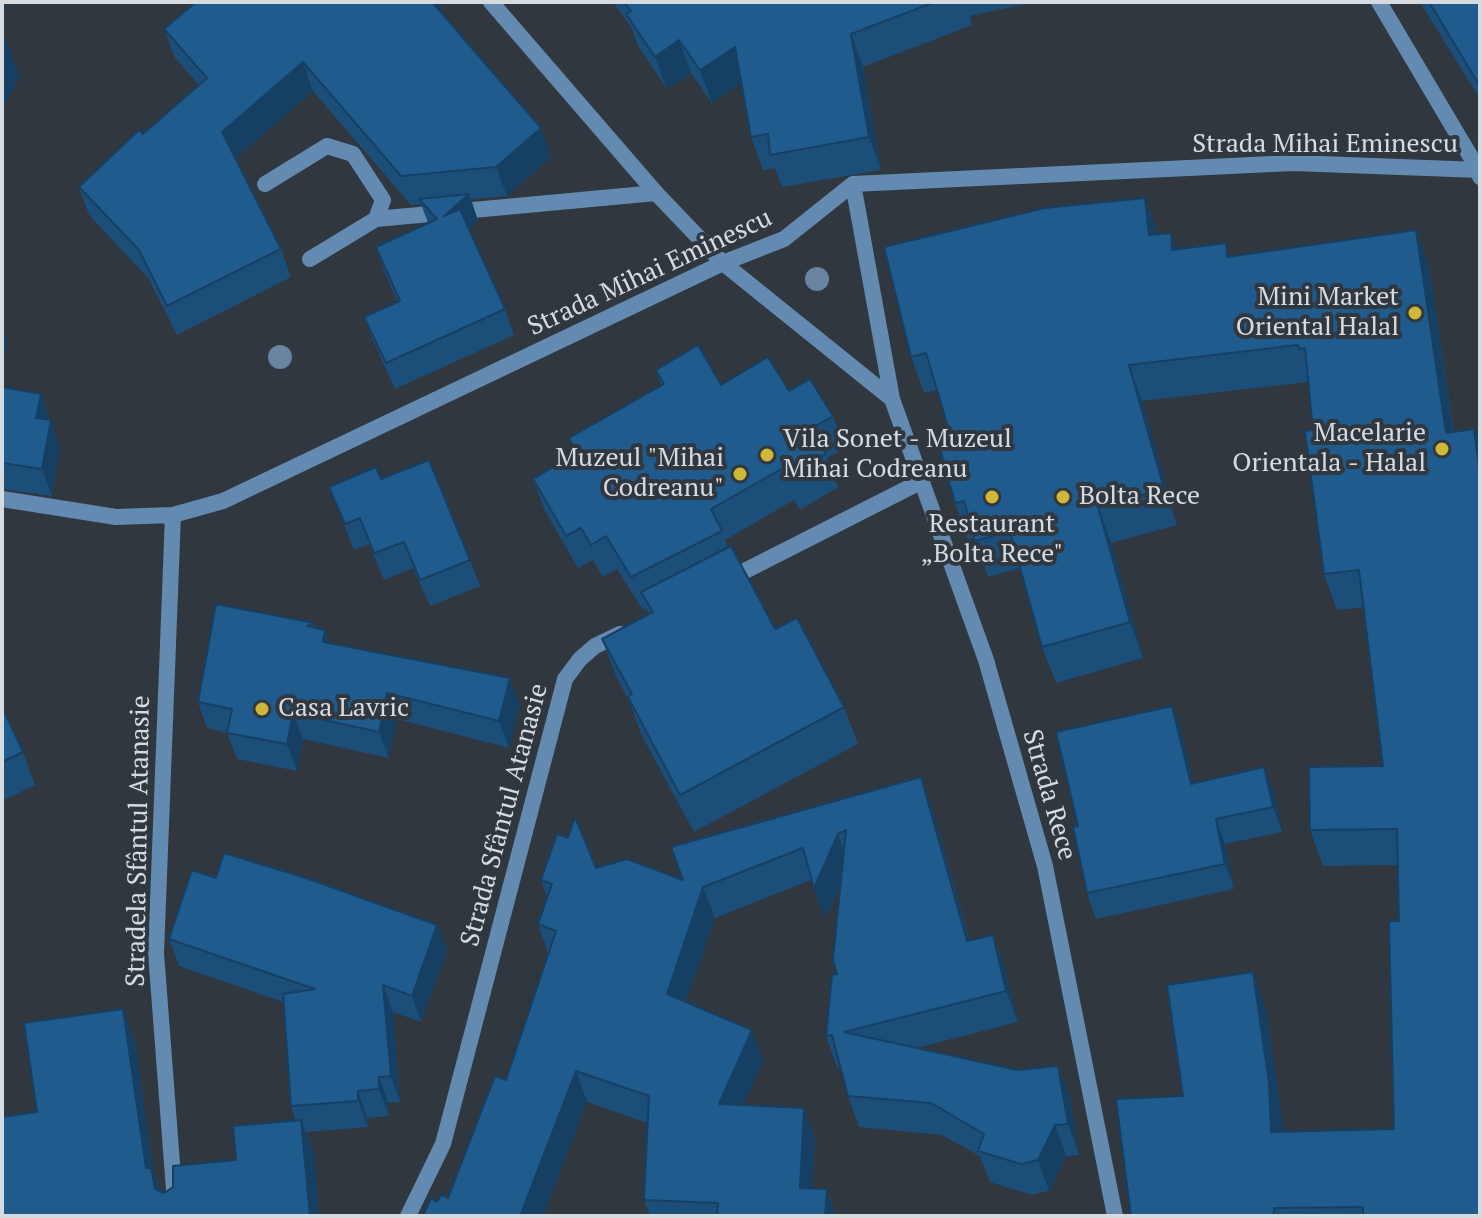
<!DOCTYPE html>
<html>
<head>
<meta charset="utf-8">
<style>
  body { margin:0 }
  #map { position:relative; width:1482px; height:1218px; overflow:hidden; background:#30373f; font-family:"PT Serif",serif }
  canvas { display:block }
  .frame { position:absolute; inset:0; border:4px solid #d6dbe0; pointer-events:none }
</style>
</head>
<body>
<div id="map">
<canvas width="1482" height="1218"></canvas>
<div class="frame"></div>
</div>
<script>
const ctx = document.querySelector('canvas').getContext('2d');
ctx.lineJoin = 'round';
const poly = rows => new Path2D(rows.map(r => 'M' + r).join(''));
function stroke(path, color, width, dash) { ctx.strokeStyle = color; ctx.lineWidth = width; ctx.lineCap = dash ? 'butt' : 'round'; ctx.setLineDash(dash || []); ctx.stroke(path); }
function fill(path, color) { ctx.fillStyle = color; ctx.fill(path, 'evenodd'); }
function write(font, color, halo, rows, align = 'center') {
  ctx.font = font + ' "PT Serif",serif'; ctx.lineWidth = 8; ctx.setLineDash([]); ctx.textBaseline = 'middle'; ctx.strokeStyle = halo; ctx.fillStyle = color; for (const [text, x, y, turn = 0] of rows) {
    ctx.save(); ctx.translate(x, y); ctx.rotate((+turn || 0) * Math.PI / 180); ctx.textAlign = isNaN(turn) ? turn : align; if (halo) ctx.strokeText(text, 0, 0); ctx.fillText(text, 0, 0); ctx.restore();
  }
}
stroke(poly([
  [265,184,327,146,353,154,383,200,376,219,310,259],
  [376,219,656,193]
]), '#638ab0', 16);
stroke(poly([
  [491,2,656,193,723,263,892,399],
  [1379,2,1479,171,1480,177],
  [853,184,892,399,986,660,1045,866,1115,1216],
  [2,499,116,517,173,515,223,501,723,263,784,239,853,184,1293,163,1480,170],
  [173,515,156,953,176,1216],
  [727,580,922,481],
  [408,1216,443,1144,565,679,580,659,595,646,620,634]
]), '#638ab0', 16);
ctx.fillStyle = '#6884a0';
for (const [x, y] of [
  [817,279],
  [280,357]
]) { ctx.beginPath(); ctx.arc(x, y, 12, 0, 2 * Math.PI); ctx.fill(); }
fill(poly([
  [445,2,438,9,541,128,551,157,507,196,471,199,478,221,469,229,505,309,514,335,395,389,374,343,364,317,398,302,385,273,376,247,428,223,421,204,411,205,313,91,235,158,281,249,291,277,177,335,149,279,89,215,79,187,199,85,175,58,164,29],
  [613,2,1034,2,970,16,972,25,863,67,881,170,782,187,775,168,763,170,751,137,741,83,712,103,691,73,667,89,638,46,631,27],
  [1420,2,1480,2,1480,99],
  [1145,198,1158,234,1177,249,1231,257,1416,230,1429,266,1454,432,1474,429,1480,445,1480,1216,1131,1216,1183,1096,1266,1009,1282,1119,1283,1131,1394,1129,1399,921,1398,865,1323,866,1310,830,1383,766,1364,607,1337,610,1324,574,1313,430,1308,382,1142,401,1177,525,1111,543,1143,658,1056,683,1042,647,1020,568,988,577,974,538,968,540,955,503,949,430,937,390,924,393,911,357],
  [656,370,721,385,789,391,833,416,845,448,827,458,838,487,800,510,794,500,725,540,728,547,775,629,844,707,858,744,694,832,641,734,630,703,616,676,602,639,649,614,646,608,643,610,617,569,603,577,593,560,578,568,545,511,533,479,575,454,569,438,661,385],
  [2,387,41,394,60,447,52,496,2,489],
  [381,479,470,560,480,586,430,606,413,568,384,580,369,544,354,550,329,487],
  [216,604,314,623,315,628,330,643,520,705,509,748,397,719,389,758,303,739,297,771,237,759,227,733,207,728,198,702],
  [1172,706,1181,731,1193,783,1274,792,1282,832,1225,844,1234,889,1096,919,1087,893,1078,826],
  [2,707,23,752,35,785,2,801],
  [932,808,970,941,993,935,1004,966,1018,1022,916,1048,1017,1070,1058,1066,1070,1098,1079,1155,1066,1156,1049,1191,1032,1195,990,1182,980,1156,942,1135,859,1127,848,1096,840,1067,837,1067,826,1036,837,974,841,883,825,919,811,880,715,918,686,1002,763,1061,743,1105,804,1108,815,1139,812,1189,827,1189,836,1216,650,1216,644,1200,647,1123,587,1102,543,1216,423,1216,437,1202,448,1198,506,1080,548,954,538,924,547,898,541,880,596,868,682,879,671,847],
  [216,878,437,925,447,951,421,1022,393,1012,400,1102,388,1103,389,1116,367,1118,368,1127,306,1132,314,1154,319,1216,2,1216,37,1112,123,1009,135,1043,154,1175,160,1191,164,1193,236,1160,296,1121,291,1106,283,1002,179,966,169,939]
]), '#1c4e7a');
fill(poly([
  [2,2,8,2,8,3,2,15],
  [425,2,445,2,430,16],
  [851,34,863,67,881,170,869,137],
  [6,40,20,77,2,110,2,48],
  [679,40,691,73,667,89,655,57],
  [735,47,747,80,712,103,700,70],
  [303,62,313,91,233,161,222,132],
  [541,128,551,157,507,196,496,167],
  [469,194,478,221,454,242,444,216],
  [1145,198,1158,235,1149,235],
  [1416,230,1429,266,1459,469,1446,433],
  [1171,233,1184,269,1172,250],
  [2,327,7,340,2,374],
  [1129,365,1142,401,1177,525,1164,489],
  [41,394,50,420,36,418],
  [51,420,60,447,52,496,42,469],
  [1474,429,1480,445,1480,476],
  [1098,507,1111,543,1143,658,1130,622],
  [325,630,335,657,323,642],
  [510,678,520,705,509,748,499,721],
  [387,693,397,719,389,758,379,732],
  [1172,706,1181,731,1200,809,1191,784],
  [293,713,303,739,297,771,287,744],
  [1264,767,1274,792,1282,832,1273,807],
  [921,777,932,808,978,972,967,941],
  [1216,819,1225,844,1234,889,1225,864],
  [838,834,849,865,825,919,814,888],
  [703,887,715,918,678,1025,667,994],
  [437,925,447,951,421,1022,412,996],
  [993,935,1004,966,1018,1022,1006,991],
  [1253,972,1266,1009,1282,1119,1284,1168,1271,1132],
  [383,985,393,1012,400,1102,391,1076],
  [123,1009,135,1043,154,1175,164,1202,166,1216,146,1168],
  [752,1030,763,1061,730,1135,719,1104],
  [1058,1066,1070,1098,1079,1155,1068,1124],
  [576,1071,587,1102,543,1216,520,1216],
  [379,1077,388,1103,389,1116,379,1089],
  [358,1091,367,1118,368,1127,358,1101],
  [804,1108,815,1139,811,1216,800,1188],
  [301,1120,314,1154,319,1216,310,1216],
  [1055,1125,1066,1156,1049,1191,1038,1160],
  [827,1189,836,1216,825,1216]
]), '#164063');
const building = poly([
  [196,2,432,2,541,128,496,167,401,176,303,62,222,132,281,249,167,306,139,250,79,187,139,130,143,134,207,78,164,29,196,2],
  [624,2,935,2,851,34,869,137,770,155,768,134,751,137,735,47,700,70,679,40,655,57,626,14,631,11,624,2],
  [1429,2,1480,2,1480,86,1429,2],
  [2,38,6,40,2,48,2,38],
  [469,194,444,216,460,209,505,309,386,363,364,317,400,301,376,247,437,219,419,199,469,194],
  [1145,198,1149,235,1171,233,1172,250,1226,243,1227,257,1416,230,1446,433,1474,429,1480,476,1480,1216,1363,1216,1363,1207,1274,1208,1274,1216,1131,1216,1116,1099,1183,1096,1167,985,1253,972,1269,1083,1271,1132,1394,1129,1389,921,1399,921,1397,829,1310,830,1309,767,1383,766,1359,570,1324,574,1305,431,1313,430,1305,348,1299,349,1298,345,1129,365,1164,489,1098,507,1130,622,1042,647,1010,531,975,541,964,501,955,503,936,434,949,430,926,353,911,357,884,247,1045,208,1145,198],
  [698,345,721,385,768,357,789,391,810,379,833,416,810,429,826,454,788,478,783,468,711,509,722,531,631,577,606,536,591,545,581,528,566,536,533,479,577,453,569,438,664,384,656,370,698,345],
  [2,387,41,394,36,418,51,420,42,469,2,463,2,387],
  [429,460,470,560,420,580,404,542,374,553,360,518,345,524,329,487,376,467,381,479,429,460],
  [731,546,775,629,797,618,844,707,680,795,628,697,632,694,602,639,653,612,641,592,731,546],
  [216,604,314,623,307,626,325,630,323,642,510,678,499,721,387,693,379,732,293,713,287,744,227,733,232,709,198,702,216,604],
  [1172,706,1191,784,1264,767,1273,807,1216,819,1225,864,1087,893,1073,827,1078,826,1056,732,1172,706],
  [2,707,23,752,2,762,2,707],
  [921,777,967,941,993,935,1006,991,844,1032,1017,1070,1058,1066,1068,1124,1055,1125,1038,1160,1021,1164,978,1151,984,1134,931,1103,848,1096,832,1035,826,1036,832,975,837,974,833,960,846,830,838,834,814,888,803,848,703,887,667,994,752,1030,719,1104,804,1108,800,1188,827,1189,825,1216,717,1216,718,1203,644,1200,649,1096,576,1071,520,1216,423,1216,431,1198,437,1202,441,1195,448,1198,495,1076,506,1080,556,931,538,924,552,884,541,880,557,834,568,838,575,817,596,868,627,859,683,880,671,847,921,777],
  [224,853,303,877,437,925,412,996,383,985,391,1076,379,1077,379,1089,358,1091,358,1101,291,1106,283,994,315,989,169,939,192,870,216,878,224,853],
  [123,1009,146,1168,151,1168,155,1189,164,1193,173,1187,173,1166,236,1160,233,1126,301,1120,310,1216,2,1216,2,1117,37,1112,24,1023,123,1009]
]);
fill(building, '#205b8e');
stroke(building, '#164063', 2);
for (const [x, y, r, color] of [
  [1415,313,8,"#cfb837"],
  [1442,449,8,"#cfb837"],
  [767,455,8,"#cfb837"],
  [740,474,8,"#cfb837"],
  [992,497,8,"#cfb837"],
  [1063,497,8,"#cfb837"],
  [262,709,8,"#cfb837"]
]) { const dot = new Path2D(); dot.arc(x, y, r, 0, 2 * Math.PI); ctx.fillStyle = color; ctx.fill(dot); stroke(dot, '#30373f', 3); }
write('26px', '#d6dbe0', '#30373f', [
  ["Strada Mihai Eminescu",1325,145],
  ["Strada Mihai Eminescu",650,273,-25],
  ["Strada Rece",1049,795,74],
  ["Strada Sfântul Atanasie",505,815,-75],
  ["Stradela Sfântul Atanasie",139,841,-89]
]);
write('26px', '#d6dbe0', '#30373f', [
  ["Mini Market",1399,298],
  ["Oriental Halal",1399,328],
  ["Macelarie",1426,434],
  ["Orientala - Halal",1426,464],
  ["Vila Sonet - Muzeul",783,440,"left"],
  ["Mihai Codreanu",783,470,"left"],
  ["Muzeul \"Mihai",724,459],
  ["Codreanu\"",724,489],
  ["Bolta Rece",1079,497,"left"],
  ["Restaurant",992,525,"center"],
  ["„Bolta Rece\"",992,555,"center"],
  ["Casa Lavric",278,709,"left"]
], 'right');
</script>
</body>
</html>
